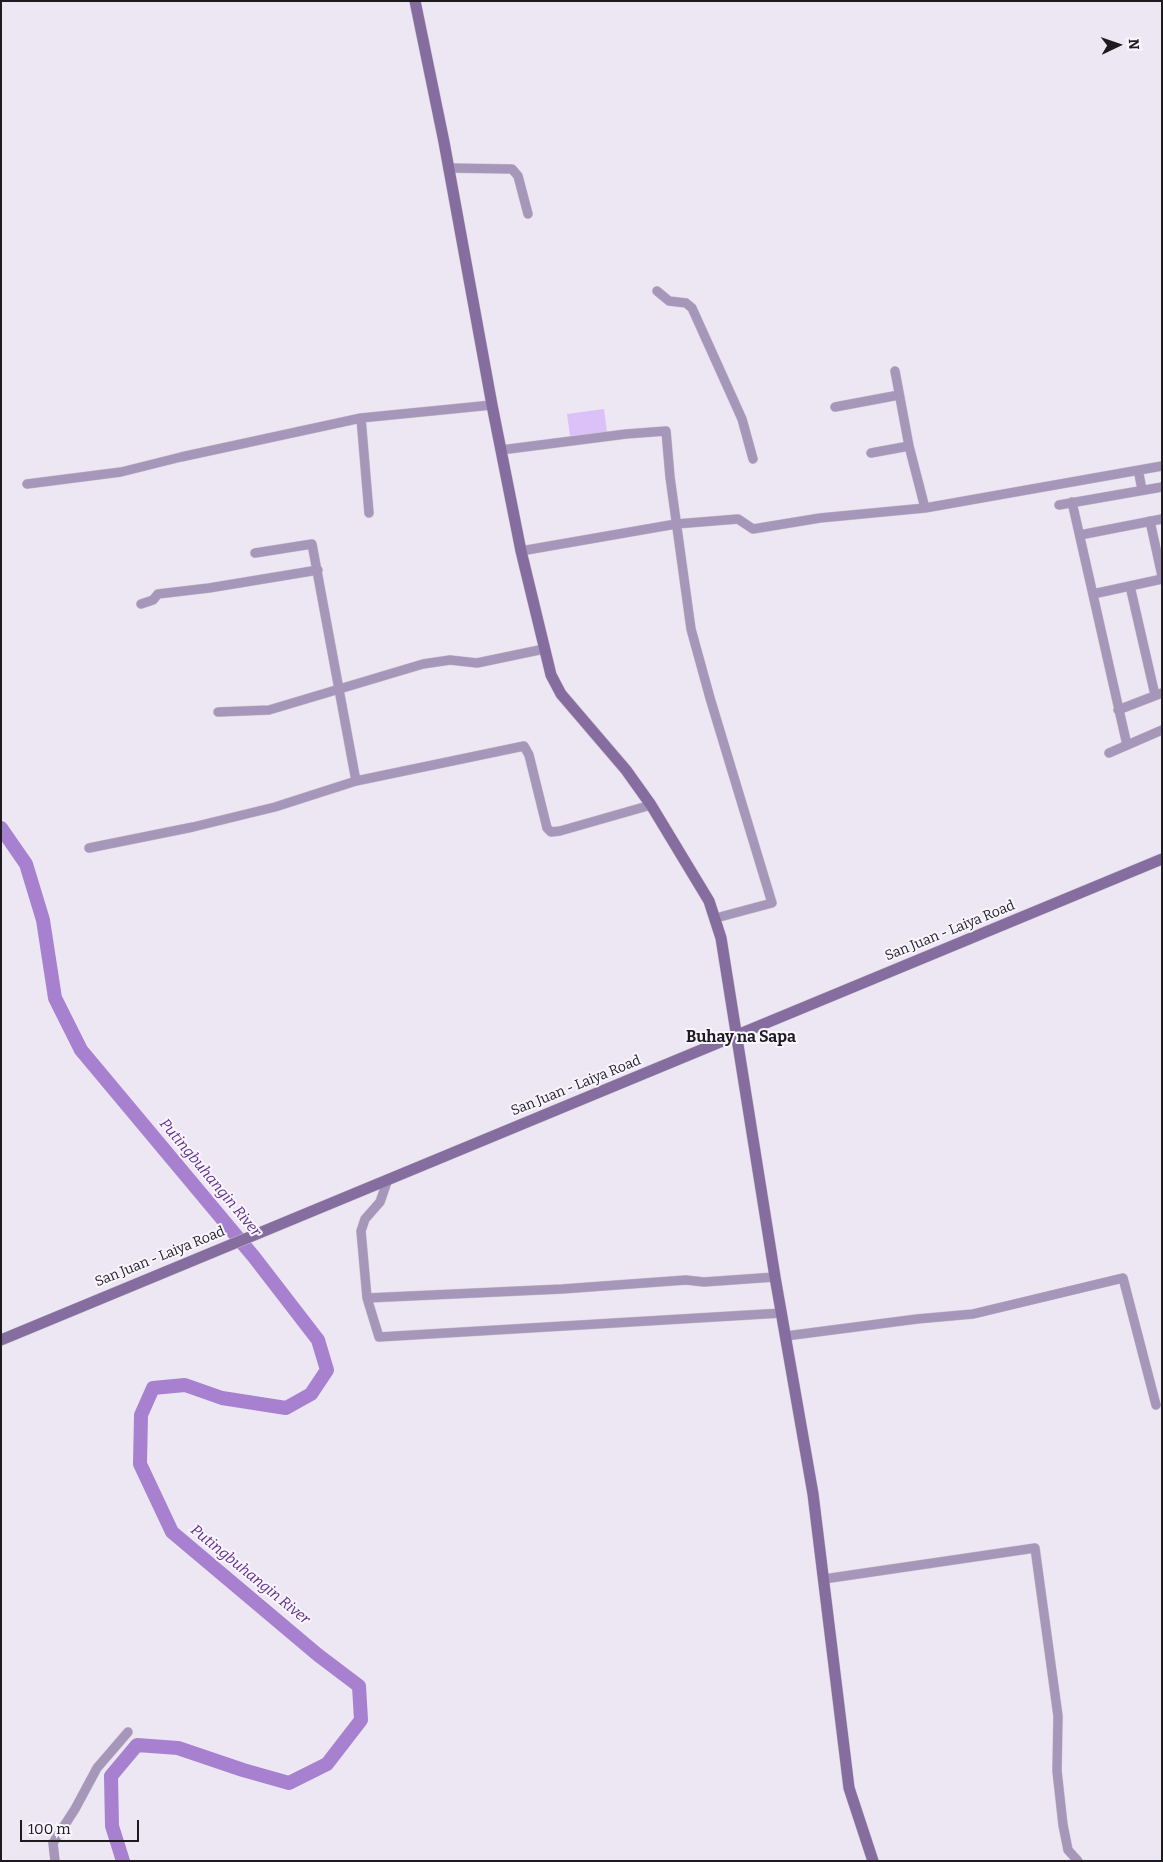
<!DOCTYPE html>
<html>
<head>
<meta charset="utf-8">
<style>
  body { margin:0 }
  #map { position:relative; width:1163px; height:1862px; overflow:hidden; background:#ede7f3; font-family:Bitter,serif }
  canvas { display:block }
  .frame { position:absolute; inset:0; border:2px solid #1d1b1f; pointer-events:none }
  .north { position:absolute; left:1093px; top:20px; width:50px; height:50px; -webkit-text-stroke:4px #f9f5ff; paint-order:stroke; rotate:87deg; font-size:14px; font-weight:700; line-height:20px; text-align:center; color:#1d1b1f }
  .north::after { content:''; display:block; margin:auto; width:18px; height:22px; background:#1d1b1f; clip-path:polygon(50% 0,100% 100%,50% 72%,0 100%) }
  .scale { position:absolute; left:20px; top:1820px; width:119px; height:22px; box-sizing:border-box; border:2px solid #1d1b1f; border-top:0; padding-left:6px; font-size:15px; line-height:18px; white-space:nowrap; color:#1d1b1f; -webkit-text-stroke:4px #f9f5ff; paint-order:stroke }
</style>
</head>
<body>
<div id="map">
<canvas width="1163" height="1862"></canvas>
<div class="frame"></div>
<div class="north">N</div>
<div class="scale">100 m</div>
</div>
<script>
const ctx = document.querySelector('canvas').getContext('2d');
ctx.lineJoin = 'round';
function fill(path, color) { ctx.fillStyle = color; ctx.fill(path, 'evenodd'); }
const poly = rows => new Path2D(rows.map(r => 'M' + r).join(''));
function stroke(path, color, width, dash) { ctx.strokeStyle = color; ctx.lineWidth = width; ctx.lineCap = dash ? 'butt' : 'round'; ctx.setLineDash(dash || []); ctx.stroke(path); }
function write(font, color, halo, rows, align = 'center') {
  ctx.font = font + ' Bitter,serif'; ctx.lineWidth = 4; ctx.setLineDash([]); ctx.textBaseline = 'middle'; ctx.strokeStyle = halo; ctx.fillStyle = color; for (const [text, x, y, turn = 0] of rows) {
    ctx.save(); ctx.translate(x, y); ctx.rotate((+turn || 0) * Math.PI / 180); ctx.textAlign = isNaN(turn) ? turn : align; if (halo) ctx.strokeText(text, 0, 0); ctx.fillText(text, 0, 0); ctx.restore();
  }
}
fill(poly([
  [604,409,607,432,570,436,567,414]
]), '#dbc1f8');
stroke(poly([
  [1,828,26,864,43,920,55,998,81,1050,254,1257,318,1340,327,1370,311,1394,286,1408,222,1398,185,1385,153,1388,141,1415,140,1464,172,1532,318,1655,359,1686,361,1720,327,1764,289,1783,243,1770,178,1748,137,1745,111,1776,112,1826,123,1861]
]), '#a781cf', 14);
const street = poly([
  [448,168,512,169,518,176,528,214],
  [657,291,669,301,686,303,692,308,742,419,753,459],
  [895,371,909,446,925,508],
  [835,407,899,395],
  [361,418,369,513],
  [501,450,626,434,666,431,670,477,691,629,710,698,772,903,716,918],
  [871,453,909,446],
  [1139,474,1142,490],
  [27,484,121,472,181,457,361,418,492,405],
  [1072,502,1127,745],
  [1059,505,1162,487],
  [1150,521,1162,576],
  [1080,535,1162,519],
  [521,551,676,524,738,519,753,529,820,518,925,508,1162,466],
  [255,553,312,544,356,781],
  [1130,586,1155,695],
  [1093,594,1162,579],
  [141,604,153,600,158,594,209,588,318,570],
  [1118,710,1162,693],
  [218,712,269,710,423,664,450,660,477,663,544,649],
  [1109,753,1162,730],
  [89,848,193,827,275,807,356,781,524,746,529,755,547,828,551,832,560,831,651,805],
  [388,1179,380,1202,365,1219,361,1231,367,1298,379,1337,782,1313],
  [367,1298,562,1289,686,1280,704,1282,775,1277],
  [786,1336,917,1319,973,1314,1123,1278,1156,1405],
  [824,1579,1035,1548,1058,1716,1057,1771,1063,1825,1068,1850,1078,1861],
  [55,1861,53,1843,75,1809,97,1768,128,1732]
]);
const secondary = poly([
  [415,1,444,142,492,405,521,551,551,675,561,694,626,770,651,805,709,901,721,938,775,1277,813,1494,849,1788,873,1861],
  [1,1340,1162,859]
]);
stroke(street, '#c8c2cd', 10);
stroke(secondary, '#c8c2cd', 12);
stroke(street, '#a696b9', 9);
stroke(secondary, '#856da0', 11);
write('14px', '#1d1b1f', '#f9f5ff', [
  ["San Juan - Laiya Road",950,931,-22],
  ["San Juan - Laiya Road",576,1086,-22],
  ["San Juan - Laiya Road",160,1257,-22]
]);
write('italic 15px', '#612f8b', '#f9f5ff', [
  ["Putingbuhangin River",210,1178,50],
  ["Putingbuhangin River",250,1575,39]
]);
write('bold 16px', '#1d1b1f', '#f9f5ff', [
  ["Buhay na Sapa",741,1038]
]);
</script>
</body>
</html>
